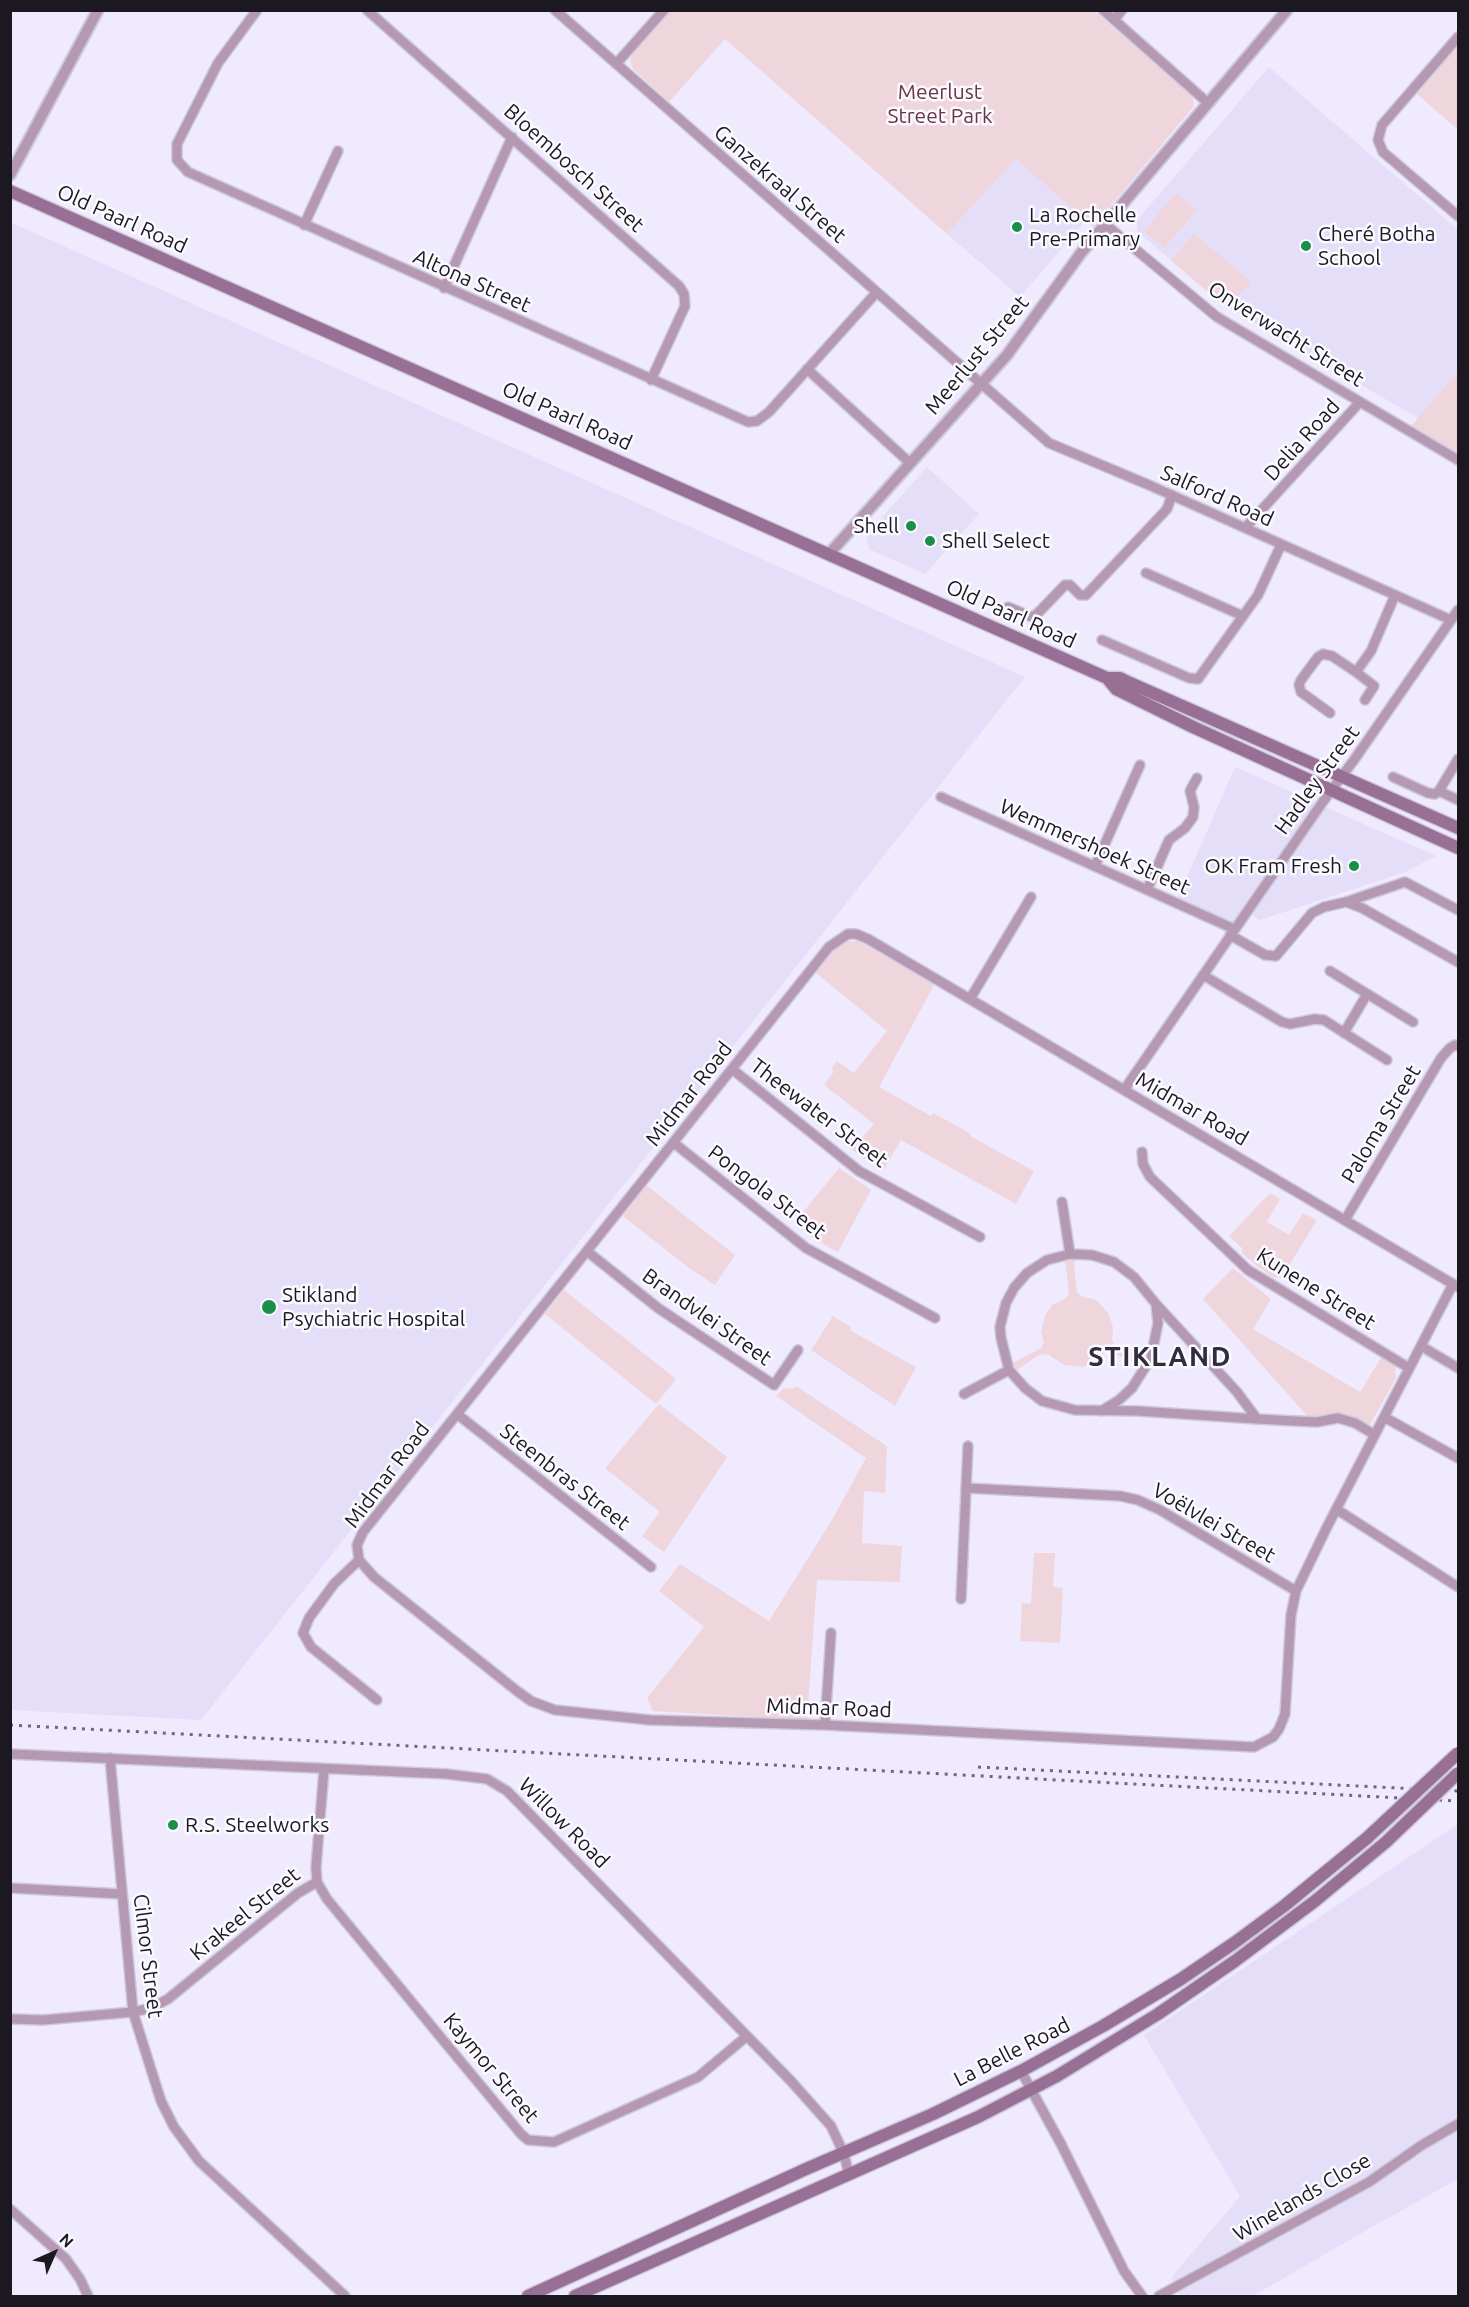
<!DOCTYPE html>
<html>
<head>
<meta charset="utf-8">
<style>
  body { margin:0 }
  #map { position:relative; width:1469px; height:2307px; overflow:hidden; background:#efeafe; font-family:Ubuntu,sans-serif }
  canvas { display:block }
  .frame { position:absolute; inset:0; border:12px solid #1b1821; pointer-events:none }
  .north { position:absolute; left:24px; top:2223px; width:60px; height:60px; -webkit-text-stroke:4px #fbfaff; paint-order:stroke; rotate:45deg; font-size:16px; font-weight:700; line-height:24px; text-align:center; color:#1b1821 }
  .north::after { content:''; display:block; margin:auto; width:21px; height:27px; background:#1b1821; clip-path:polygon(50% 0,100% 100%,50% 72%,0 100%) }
</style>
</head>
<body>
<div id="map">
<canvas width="1469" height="2307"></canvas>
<div class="frame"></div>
<div class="north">N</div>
</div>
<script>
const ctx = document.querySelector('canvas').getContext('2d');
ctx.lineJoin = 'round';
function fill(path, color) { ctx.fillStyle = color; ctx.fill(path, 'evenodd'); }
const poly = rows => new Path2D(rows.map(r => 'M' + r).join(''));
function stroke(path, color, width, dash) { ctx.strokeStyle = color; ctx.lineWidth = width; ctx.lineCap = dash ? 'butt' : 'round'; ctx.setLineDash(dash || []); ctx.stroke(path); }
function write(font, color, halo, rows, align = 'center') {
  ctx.font = font + ' Ubuntu,sans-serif'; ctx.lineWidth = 5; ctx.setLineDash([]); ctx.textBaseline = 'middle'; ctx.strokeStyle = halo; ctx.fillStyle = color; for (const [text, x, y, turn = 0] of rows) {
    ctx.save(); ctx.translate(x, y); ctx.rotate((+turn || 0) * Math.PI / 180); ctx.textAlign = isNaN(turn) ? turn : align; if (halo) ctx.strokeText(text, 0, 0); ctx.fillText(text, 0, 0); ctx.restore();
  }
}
fill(poly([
  [1269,67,1458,230,1458,371,1418,418,1219,302,1137,231,1137,220],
  [1016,159,1086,220,1020,297,947,234],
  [10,222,1025,677,201,1720,11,1710],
  [927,467,979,514,925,574,869,549,866,535],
  [1235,767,1436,856,1405,872,1260,920,1249,913,1235,931,1176,902],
  [1458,1824,1458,2179,1365,2231,1253,2296,1181,2296,1171,2278,1240,2196,1144,2035]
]), '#e5def8');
fill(poly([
  [670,11,1094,11,1192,96,1194,106,1093,227,1016,159,947,234,725,39,669,102,633,69,630,61,633,53],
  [1458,45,1458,130,1417,94],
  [1176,193,1197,210,1164,248,1144,231],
  [1194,234,1251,282,1229,307,1219,302,1171,260],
  [1458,371,1458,454,1411,426],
  [858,941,932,983,933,987,879,1087,931,1116,933,1113,971,1134,970,1136,1034,1171,1016,1204,901,1140,883,1171,852,1150,874,1124,824,1085,833,1073,832,1067,837,1061,854,1073,887,1031,816,973,837,947,847,942],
  [839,1168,871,1190,838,1252,814,1239,794,1223],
  [646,1185,735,1255,715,1285,689,1268,623,1216],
  [1270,1193,1280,1199,1267,1222,1289,1235,1303,1213,1317,1220,1282,1277,1274,1278,1257,1266,1242,1253,1242,1248,1229,1236],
  [1077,1258,1074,1264,1077,1292,1081,1296,1096,1300,1109,1314,1113,1328,1112,1340,1114,1345,1140,1357,1147,1356,1140,1371,1137,1365,1107,1350,1097,1362,1083,1367,1064,1365,1048,1354,1039,1355,1015,1371,1011,1364,1041,1348,1044,1342,1041,1332,1045,1316,1052,1305,1066,1298,1069,1293,1066,1265,1062,1259],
  [1233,1268,1271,1299,1253,1329,1360,1392,1381,1358,1395,1366,1396,1378,1371,1423,1368,1425,1340,1414,1327,1414,1310,1419,1203,1299],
  [564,1290,676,1379,656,1404,545,1314],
  [833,1316,851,1327,851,1331,916,1367,895,1406,811,1350],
  [796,1386,887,1446,885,1493,864,1491,862,1543,902,1546,900,1582,817,1580,807,1720,653,1711,647,1698,704,1627,659,1591,680,1564,769,1621,833,1518,866,1458,776,1396,784,1388,793,1389],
  [659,1404,727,1457,664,1552,642,1536,660,1512,605,1468],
  [1034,1553,1055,1553,1053,1587,1063,1588,1060,1643,1020,1641,1022,1603,1031,1604]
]), '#efd6dd');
const minor = poly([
  [257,10,218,63,177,144,177,160,188,172,748,422,757,421,769,412,876,293],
  [367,10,679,286,684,294,685,306,651,380],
  [555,10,1049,443,1149,485,1451,620],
  [1103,10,1208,103],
  [1114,20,1122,10],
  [1458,37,1382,125,1378,140,1383,152,1458,216],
  [616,64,664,10],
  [1105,224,1217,317,1458,460],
  [304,225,338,151],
  [444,288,512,137],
  [807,369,910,463],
  [1245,528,1360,402],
  [1146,573,1243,616],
  [1008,607,1032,617,1037,614,1065,585,1070,585,1080,595,1086,595,1167,509,1172,495],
  [1102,640,1189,678,1198,679,1258,595,1281,545],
  [1365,700,1374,686,1356,672,1371,651,1395,595],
  [1330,713,1301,692,1299,685,1301,680,1318,657,1323,654,1332,656,1356,672],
  [1393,777,1428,793,1435,794,1439,791,1458,800],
  [1439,791,1458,759],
  [941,797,1234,929],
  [1095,866,1140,765],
  [1147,890,1169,840,1185,828,1193,817,1194,807,1190,791,1197,778],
  [1346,902,1405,882,1458,910],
  [1230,935,1265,955,1276,956,1312,913,1324,907,1346,902,1362,908,1458,962],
  [1330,971,1413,1022],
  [1203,975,1282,1022,1290,1024,1315,1019,1324,1020,1387,1060],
  [970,999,1031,897],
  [1344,1033,1367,994],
  [732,1069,859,1171,980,1237],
  [1124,1090,1322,803,1354,760,1458,610],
  [674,1143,806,1248,935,1318],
  [1142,1152,1143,1164,1150,1177,1248,1270,1409,1368],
  [1062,1202,1070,1254],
  [1345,1220,1441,1058,1450,1048,1455,1045,1458,1046],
  [588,1252,658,1308,774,1385,798,1350],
  [1453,1284,1327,1527,1296,1591,1291,1615,1285,1714,1279,1729,1273,1737,1254,1747,825,1725,650,1720,555,1710,531,1701,517,1691,374,1577,359,1560,357,1545,363,1532,829,947,848,934,856,934,868,939,1458,1287],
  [1421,1346,1458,1368],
  [964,1394,1009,1370],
  [1101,1411,1119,1400,1132,1388,1151,1358,1158,1323,1156,1304],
  [457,1414,651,1567],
  [1384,1417,1458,1458],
  [1257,1419,1237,1392,1156,1304,1134,1277,1114,1262,1092,1255,1070,1254,1047,1260,1027,1273,1014,1288,1006,1303,1000,1327,1001,1338,1009,1370,1025,1388,1042,1401,1075,1410,1138,1411,1257,1419,1295,1421,1317,1422,1338,1418,1355,1423,1375,1435],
  [966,1488,1120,1496,1138,1500,1160,1510,1296,1591],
  [1336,1509,1458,1587],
  [359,1560,334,1584,309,1618,303,1633,311,1647,377,1700],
  [961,1599,968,1446],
  [825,1725,831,1633],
  [10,1754,447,1774,487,1779,507,1791,515,1799,790,2080,831,2126,844,2154,849,2175],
  [110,1758,133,2012,161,2101,174,2127,199,2161,345,2296],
  [317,1882,327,1899,438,2034,521,2134,528,2140,554,2142,698,2077,747,2036],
  [10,1888,121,1894],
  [10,2019,43,2020,133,2012,151,2008,168,1999,298,1893,317,1882,316,1867,324,1770],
  [1021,2071,1061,2144,1124,2271,1142,2296],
  [10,2209,66,2259,80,2279,88,2296],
  [1159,2296,1369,2182,1422,2145,1458,2124]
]);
const tertiary = poly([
  [10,175,98,10],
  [829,554,1007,355,1081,253,1287,10]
]);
const secondary = poly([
  [10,191,1107,678,1120,678,1128,682,1458,828],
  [1107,678,1116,689,1193,727,1458,848],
  [528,2296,806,2169,933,2114,1021,2071,1103,2026,1181,1979,1234,1943,1284,1906,1367,1838],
  [575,2296,978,2117,1057,2076,1158,2014,1235,1961,1315,1901,1386,1842]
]);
stroke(minor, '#cdc8db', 12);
stroke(tertiary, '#cdc8db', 14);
stroke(secondary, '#cdc8db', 15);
stroke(minor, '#b599b3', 9);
stroke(tertiary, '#b599b3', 10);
stroke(secondary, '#987096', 12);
stroke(poly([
  [10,1725,1458,1801],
  [978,1767,1458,1791]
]), '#6d6977', 3, [3, 6]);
const secondaryBridge = poly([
  [1367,1838,1458,1753],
  [1386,1842,1458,1773]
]);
stroke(secondaryBridge, '#cdc8db', 15, []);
stroke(secondaryBridge, '#987096', 12);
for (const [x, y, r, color] of [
  [1017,227,6,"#1b8f49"],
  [1306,246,6,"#1b8f49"],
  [911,526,6,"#1b8f49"],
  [930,541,6,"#1b8f49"],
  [1354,866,6,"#1b8f49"],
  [269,1307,8,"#1b8f49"],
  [173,1825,6,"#1b8f49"]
]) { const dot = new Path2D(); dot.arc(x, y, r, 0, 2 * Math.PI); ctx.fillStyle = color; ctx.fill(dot); stroke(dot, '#fbfaff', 2); }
write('21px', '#683447', '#fbfaff', [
  ["Meerlust",940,92],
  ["Street Park",940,116]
]);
write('21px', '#1b1821', '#fbfaff', [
  ["Bloembosch Street",574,168,42],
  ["Ganzekraal Street",780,184,41],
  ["Old Paarl Road",122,219,24],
  ["Altona Street",472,281,24],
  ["Onverwacht Street",1286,334,32],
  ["Meerlust Street",977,355,-50],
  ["Old Paarl Road",567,416,24],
  ["Delia Road",1302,440,-48],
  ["Salford Road",1217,496,24],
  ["Old Paarl Road",1011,614,24],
  ["Hadley Street",1317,780,-54],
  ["Wemmershoek Street",1095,847,24],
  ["Midmar Road",689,1094,-52],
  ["Midmar Road",1192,1109,30],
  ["Theewater Street",819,1113,37],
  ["Paloma Street",1381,1124,-59],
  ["Pongola Street",767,1192,37],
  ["Kunene Street",1316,1289,32],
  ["Brandvlei Street",707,1317,35],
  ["Midmar Road",387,1475,-53],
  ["Steenbras Street",565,1477,38],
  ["Voëlvlei Street",1214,1523,30],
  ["Midmar Road",829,1708,2],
  ["Willow Road",564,1823,45],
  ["Krakeel Street",245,1914,-39],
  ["Cilmor Street",148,1956,83],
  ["La Belle Road",1012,2052,-27],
  ["Kaymor Street",491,2068,50],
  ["Winelands Close",1302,2197,-30]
]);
write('21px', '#1b1821', '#fbfaff', [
  ["La Rochelle",1029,215],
  ["Pre-Primary",1029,239],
  ["Cheré Botha",1318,234],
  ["School",1318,258],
  ["Shell",899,526,"right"],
  ["Shell Select",942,541],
  ["OK Fram Fresh",1342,866,"right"],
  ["Stikland",282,1295],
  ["Psychiatric Hospital",282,1319],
  ["R.S. Steelworks",185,1825]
], 'left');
ctx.letterSpacing = '1.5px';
write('bold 27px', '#322c3f', '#fbfaff', [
  ["STIKLAND",1160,1357]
]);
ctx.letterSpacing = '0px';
</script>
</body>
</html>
